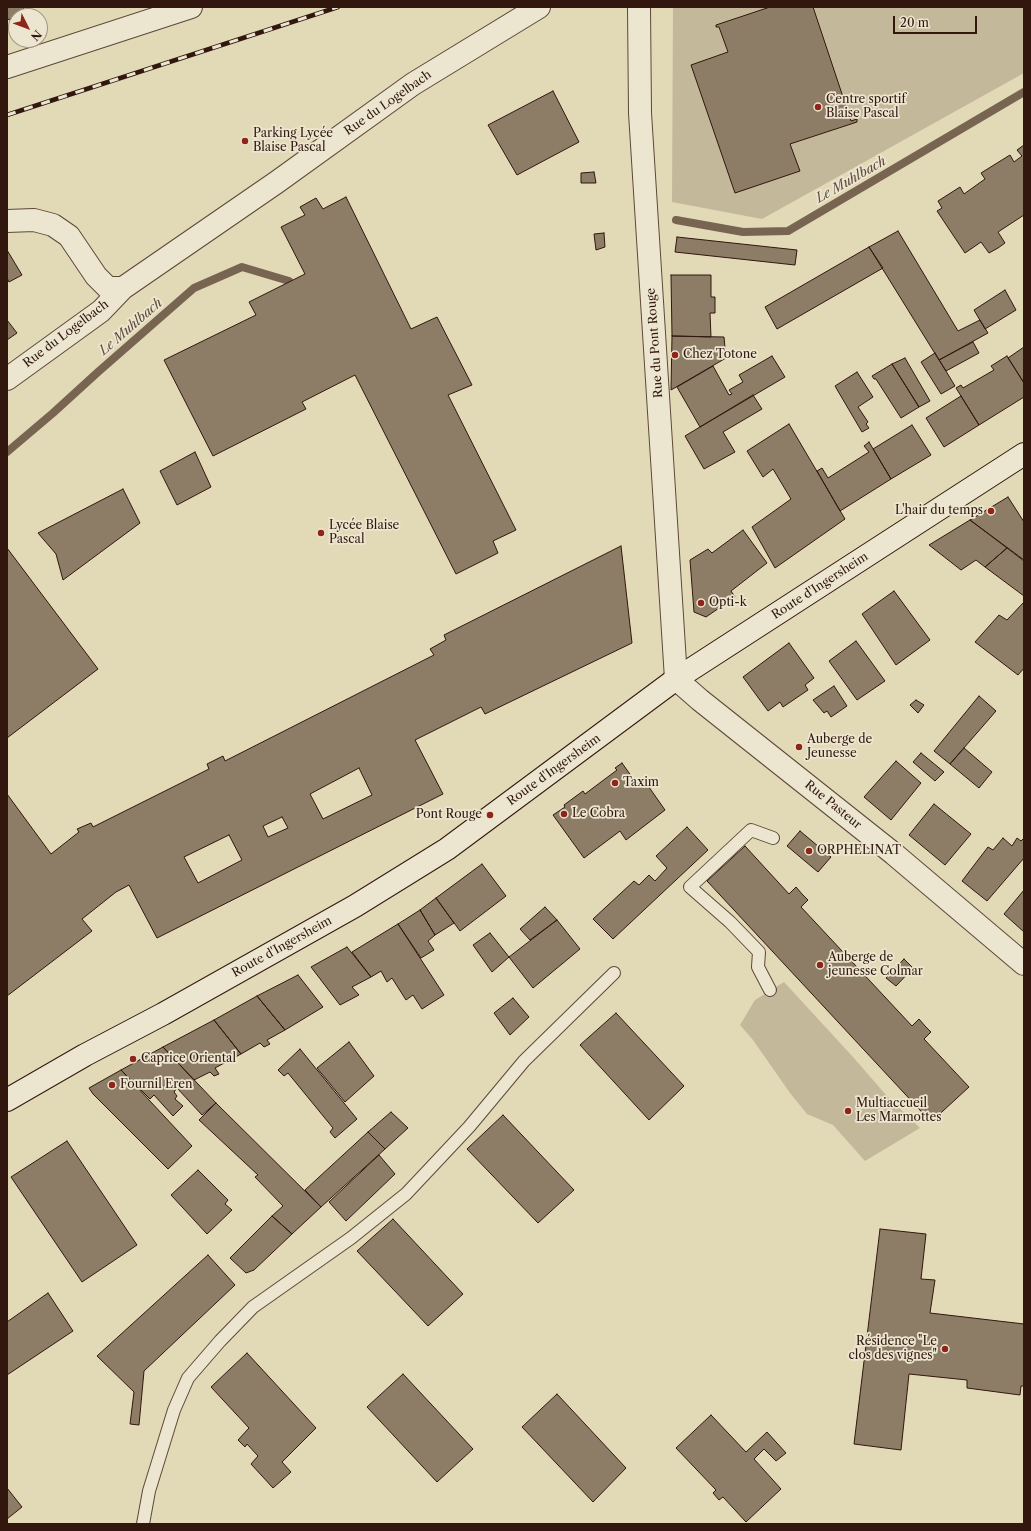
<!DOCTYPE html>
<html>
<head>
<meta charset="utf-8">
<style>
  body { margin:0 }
  #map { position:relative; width:1031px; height:1531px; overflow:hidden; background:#e2d9b7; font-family:"Libre Caslon Text",serif }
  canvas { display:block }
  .frame { position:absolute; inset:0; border:8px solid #31170e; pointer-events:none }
  .north { position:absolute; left:8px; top:8px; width:40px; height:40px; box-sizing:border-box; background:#ece6d0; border:1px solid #a19382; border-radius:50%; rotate:132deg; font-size:11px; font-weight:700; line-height:16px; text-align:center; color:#31170e }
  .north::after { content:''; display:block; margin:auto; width:14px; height:18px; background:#8f2418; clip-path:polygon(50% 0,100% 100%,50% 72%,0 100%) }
  .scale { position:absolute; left:893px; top:16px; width:84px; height:18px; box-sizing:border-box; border:2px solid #31170e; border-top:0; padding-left:5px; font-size:12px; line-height:14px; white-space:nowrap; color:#31170e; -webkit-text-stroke:3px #ece6d0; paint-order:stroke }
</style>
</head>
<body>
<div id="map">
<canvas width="1031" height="1531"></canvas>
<div class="frame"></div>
<div class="north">N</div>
<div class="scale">20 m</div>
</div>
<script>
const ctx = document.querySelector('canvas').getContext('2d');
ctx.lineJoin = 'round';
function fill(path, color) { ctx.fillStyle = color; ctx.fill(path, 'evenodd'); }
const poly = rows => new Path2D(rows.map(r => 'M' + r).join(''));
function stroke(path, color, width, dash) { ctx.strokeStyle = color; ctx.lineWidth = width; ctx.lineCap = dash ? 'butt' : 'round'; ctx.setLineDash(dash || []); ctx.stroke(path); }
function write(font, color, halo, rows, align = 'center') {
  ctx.font = font + ' "Libre Caslon Text",serif'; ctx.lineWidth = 3.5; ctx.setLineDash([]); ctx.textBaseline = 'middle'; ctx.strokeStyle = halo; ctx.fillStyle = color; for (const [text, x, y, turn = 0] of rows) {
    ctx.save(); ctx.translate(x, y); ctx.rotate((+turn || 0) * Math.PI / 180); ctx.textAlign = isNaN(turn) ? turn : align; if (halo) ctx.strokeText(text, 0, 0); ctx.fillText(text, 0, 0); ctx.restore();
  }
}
fill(poly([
  [673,7,1024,7,1024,73,762,219,672,202],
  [784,982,853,1057,886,1095,920,1128,865,1161,833,1125,807,1114,790,1093,753,1040,740,1025,755,1000]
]), '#c4b89a');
stroke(poly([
  [676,220,743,232,788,231,1024,92],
  [7,452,53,413,98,372,194,288,242,267,289,281]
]), '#776451', 8);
const building = poly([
  [7,7,23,7,25,14,7,20,7,7],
  [770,7,813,7,851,121,857,119,857,122,790,144,800,171,735,193,691,65,728,52,719,27,716,27,716,25,770,7],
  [553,91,579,142,517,175,488,125,553,91],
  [1024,145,1024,215,998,232,1005,243,998,248,989,253,981,242,965,253,937,211,942,208,938,201,960,187,964,194,985,179,981,173,1010,155,1014,162,1022,156,1017,150,1024,145],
  [594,172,596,183,581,183,581,173,594,172],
  [346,197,411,329,437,317,472,385,448,395,516,530,493,541,498,553,456,574,355,375,302,402,306,409,213,456,164,360,256,315,249,302,305,274,281,227,305,215,300,207,316,198,323,209,346,197],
  [898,231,958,331,980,320,988,333,939,360,869,247,898,231],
  [604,233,605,247,596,250,594,234,604,233],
  [677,237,797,250,795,265,675,252,677,237],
  [869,247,883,268,777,329,765,307,869,247],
  [7,250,22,275,9,282,7,278,7,250],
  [671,275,711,275,711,297,715,297,715,313,710,313,711,337,672,336,671,275],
  [1005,290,1016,310,985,329,974,310,1005,290],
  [7,320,17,333,7,340,7,320],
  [672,336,724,337,726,358,671,390,672,336],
  [973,342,979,353,946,371,939,360,973,342],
  [1024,347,1024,383,1008,358,1024,347],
  [935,353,955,386,941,394,921,362,935,353],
  [772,356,785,377,700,427,677,387,713,366,729,395,732,394,729,390,743,382,739,375,772,356],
  [1007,356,1024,383,1024,397,979,425,956,388,961,385,963,388,994,370,991,366,1007,356],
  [905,358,930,401,919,407,892,364,905,358],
  [892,364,919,407,901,418,876,379,874,379,872,376,892,364],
  [857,372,873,397,858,407,868,422,866,424,869,428,862,432,835,386,857,372],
  [753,395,762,409,723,432,735,452,704,469,685,436,753,395],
  [961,396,979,425,944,447,926,418,961,396],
  [789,424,845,519,775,568,752,527,791,499,773,469,763,477,747,451,789,424],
  [912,425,931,455,891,479,873,449,912,425],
  [869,442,891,479,840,511,817,471,822,468,828,478,869,452,864,446,869,442],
  [195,452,211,487,177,505,160,471,195,452],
  [123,489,140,523,63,580,56,554,38,533,123,489],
  [1008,497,1024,522,1024,560,970,520,1008,497],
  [970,520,1007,548,985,567,976,560,961,570,929,545,970,520],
  [743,530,767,563,731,591,735,597,706,617,694,612,690,560,708,549,712,553,743,530],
  [621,546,632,643,485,714,481,707,415,740,443,794,157,938,129,885,116,892,82,919,92,931,7,996,7,794,51,854,79,832,77,829,91,823,93,827,209,769,207,764,223,756,225,761,434,655,430,649,446,640,444,635,621,546],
  [359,768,372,795,323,819,310,794,359,768],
  [282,817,288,828,268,837,263,826,282,817],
  [229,835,242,860,198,883,184,857,229,835],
  [7,548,98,669,7,738,7,548],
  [1007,548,1024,561,1024,596,985,567,1007,548],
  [894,591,930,640,896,665,862,614,894,591],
  [1024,602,1024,668,1018,675,975,642,999,615,1007,620,1024,602],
  [856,641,885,681,857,700,829,661,856,641],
  [789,643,814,678,805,685,808,690,783,707,780,702,768,711,743,677,789,643],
  [834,686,847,706,831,717,827,711,824,713,813,700,834,686],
  [979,696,996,711,950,764,934,751,979,696],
  [916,700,924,705,918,713,910,705,916,700],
  [964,748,992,772,979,788,950,764,964,748],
  [921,753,944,772,935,781,913,762,921,753],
  [896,761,921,783,891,820,864,797,896,761],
  [622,763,637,784,644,780,665,810,626,840,620,831,584,858,553,815,565,807,564,805,583,791,585,794,617,770,615,768,622,763],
  [934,804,971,834,945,865,909,835,934,804],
  [687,827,708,850,613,939,593,919,634,881,639,885,649,875,655,881,667,868,656,856,687,827],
  [800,831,831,857,818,872,787,846,800,831],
  [1003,838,1012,846,1017,838,1021,841,1024,838,1024,858,987,901,962,881,988,847,993,850,1003,838],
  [745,846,789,894,796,887,802,894,808,900,801,907,912,1026,919,1019,925,1026,931,1032,924,1039,969,1087,931,1122,707,881,745,846],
  [482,864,506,896,460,931,436,898,482,864],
  [1024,890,1024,932,1004,914,1024,890],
  [436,898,454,923,435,935,420,910,436,898],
  [545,907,557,920,530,940,520,929,545,907],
  [420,910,435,935,428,941,434,950,421,958,398,924,420,910],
  [557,920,580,949,533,988,509,957,557,920],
  [398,924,444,995,422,1009,413,995,406,1000,392,978,387,982,381,971,371,977,352,952,398,924],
  [490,933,509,957,492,972,473,945,490,933],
  [347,947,371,977,352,987,359,995,340,1005,311,967,347,947],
  [904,959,913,968,896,986,886,978,904,959],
  [298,975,323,1007,285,1030,257,996,298,975],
  [257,996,285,1030,267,1040,270,1044,264,1047,260,1043,241,1054,214,1020,257,996],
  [513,998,529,1017,510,1035,494,1013,513,998],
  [616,1013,684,1086,649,1120,580,1045,616,1013],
  [214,1020,241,1054,215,1068,219,1074,214,1076,210,1072,194,1080,163,1047,214,1020],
  [349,1042,374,1076,345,1102,317,1068,349,1042],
  [163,1047,216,1103,202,1115,177,1088,174,1092,177,1096,175,1099,183,1106,173,1116,154,1095,150,1099,121,1070,163,1047],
  [300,1049,357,1119,335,1138,330,1132,333,1128,288,1073,284,1076,278,1070,300,1049],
  [121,1070,192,1146,168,1169,93,1094,89,1088,121,1070],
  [216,1103,321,1207,292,1234,272,1216,283,1206,255,1177,258,1175,199,1120,216,1103],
  [391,1112,408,1128,385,1149,368,1132,391,1112],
  [503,1115,574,1190,538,1223,467,1149,503,1115],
  [368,1132,385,1149,321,1207,305,1190,368,1132],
  [67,1141,137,1245,82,1282,11,1177,67,1141],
  [379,1155,395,1174,346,1221,329,1202,379,1155],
  [198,1170,228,1200,225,1204,232,1210,207,1234,171,1195,198,1170],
  [272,1216,292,1234,254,1270,246,1273,230,1258,272,1216],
  [393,1219,463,1294,428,1326,357,1251,393,1219],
  [880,1229,926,1234,921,1279,935,1280,930,1313,1024,1324,1024,1386,1021,1386,1020,1395,967,1388,967,1380,909,1374,901,1450,854,1444,880,1229],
  [208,1255,235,1285,144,1371,139,1425,130,1424,134,1392,97,1356,208,1255],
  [48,1293,73,1331,7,1375,7,1322,48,1293],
  [247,1353,316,1428,282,1462,291,1472,273,1488,251,1464,258,1456,247,1444,245,1447,238,1440,249,1428,211,1387,247,1353],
  [403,1374,473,1449,437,1482,367,1407,403,1374],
  [557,1394,626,1468,593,1502,522,1427,557,1394],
  [711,1415,746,1452,767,1432,786,1453,776,1461,764,1449,754,1459,781,1489,746,1522,723,1497,719,1500,713,1493,716,1490,676,1448,711,1415],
  [7,1488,22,1507,7,1519,7,1488]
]);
fill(building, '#8d7c66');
stroke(building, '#31170e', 1);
const service = poly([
  [770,990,758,967,759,952,730,922,690,887,751,830,773,838],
  [143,1524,149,1491,174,1410,188,1378,220,1341,253,1307,351,1238,406,1194,469,1127,524,1061,614,973]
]);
const minor = poly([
  [7,221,34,220,53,225,69,236,96,276,108,288,123,288],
  [7,379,101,311,123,288,277,182,413,84,539,7]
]);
const tertiary = poly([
  [639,7,640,113,676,679,700,700,894,854,1024,964],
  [7,67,191,7]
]);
const secondary = poly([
  [7,1100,85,1055,163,1014,355,906,447,849,676,679,1024,454]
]);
stroke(service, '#5d4838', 14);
stroke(minor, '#5d4838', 24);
stroke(tertiary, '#5d4838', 24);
stroke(secondary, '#31170e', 24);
stroke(service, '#ece6d0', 12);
stroke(minor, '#ece6d0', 22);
stroke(tertiary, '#ece6d0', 22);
stroke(secondary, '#ece6d0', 22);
const rail = poly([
  [7,115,338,7]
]);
stroke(rail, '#31170e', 4.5);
stroke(rail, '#ece6d0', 3, [9]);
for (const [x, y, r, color] of [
  [818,107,4,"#8f2418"],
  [245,141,4,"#8f2418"],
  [675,355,4,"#8f2418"],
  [991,511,4,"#8f2418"],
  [321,533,4,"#8f2418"],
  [701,603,4,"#8f2418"],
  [799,747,4,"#8f2418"],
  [615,783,4,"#8f2418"],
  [564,814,4,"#8f2418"],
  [490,815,4,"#8f2418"],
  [809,851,4,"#8f2418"],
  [820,965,4,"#8f2418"],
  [133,1059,4,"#8f2418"],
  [112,1085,4,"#8f2418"],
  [848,1111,4,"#8f2418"],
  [945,1349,4,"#8f2418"]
]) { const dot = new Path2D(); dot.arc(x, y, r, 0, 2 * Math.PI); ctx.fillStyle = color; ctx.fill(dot); stroke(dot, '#ece6d0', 1.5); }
write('12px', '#31170e', '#ece6d0', [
  ["Centre sportif",826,100],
  ["Blaise Pascal",826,114],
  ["Parking Lycée",253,134],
  ["Blaise Pascal",253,148],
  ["Chez Totone",683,355],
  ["L'hair du temps",983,511,"right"],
  ["Lycée Blaise",329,526],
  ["Pascal",329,540],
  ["Opti-k",709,603],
  ["Auberge de",807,740],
  ["Jeunesse",807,754],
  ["Taxim",623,783],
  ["Le Cobra",572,814],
  ["Pont Rouge",482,815,"right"],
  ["ORPHELINAT",817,851],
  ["Auberge de",828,958],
  ["jeunesse Colmar",828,972],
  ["Caprice Oriental",141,1059],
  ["Fournil Eren",120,1085],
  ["Multiaccueil",856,1104],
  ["Les Marmottes",856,1118],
  ["Résidence \"Le",937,1342,"right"],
  ["clos des vignes\"",937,1356,"right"]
], 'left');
write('12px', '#31170e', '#ece6d0', [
  ["Rue du Logelbach",388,103,-35],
  ["Rue du Logelbach",66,334,-37],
  ["Rue du Pont Rouge",655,343,-94],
  ["Route d'Ingersheim",820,586,-33],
  ["Route d'Ingersheim",554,770,-36],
  ["Rue Pasteur",833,805,39],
  ["Route d'Ingersheim",282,947,-29]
]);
write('italic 13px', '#604a3b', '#ece6d0', [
  ["Le Muhlbach",851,180,-30],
  ["Le Muhlbach",131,327,-41]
]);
</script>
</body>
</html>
